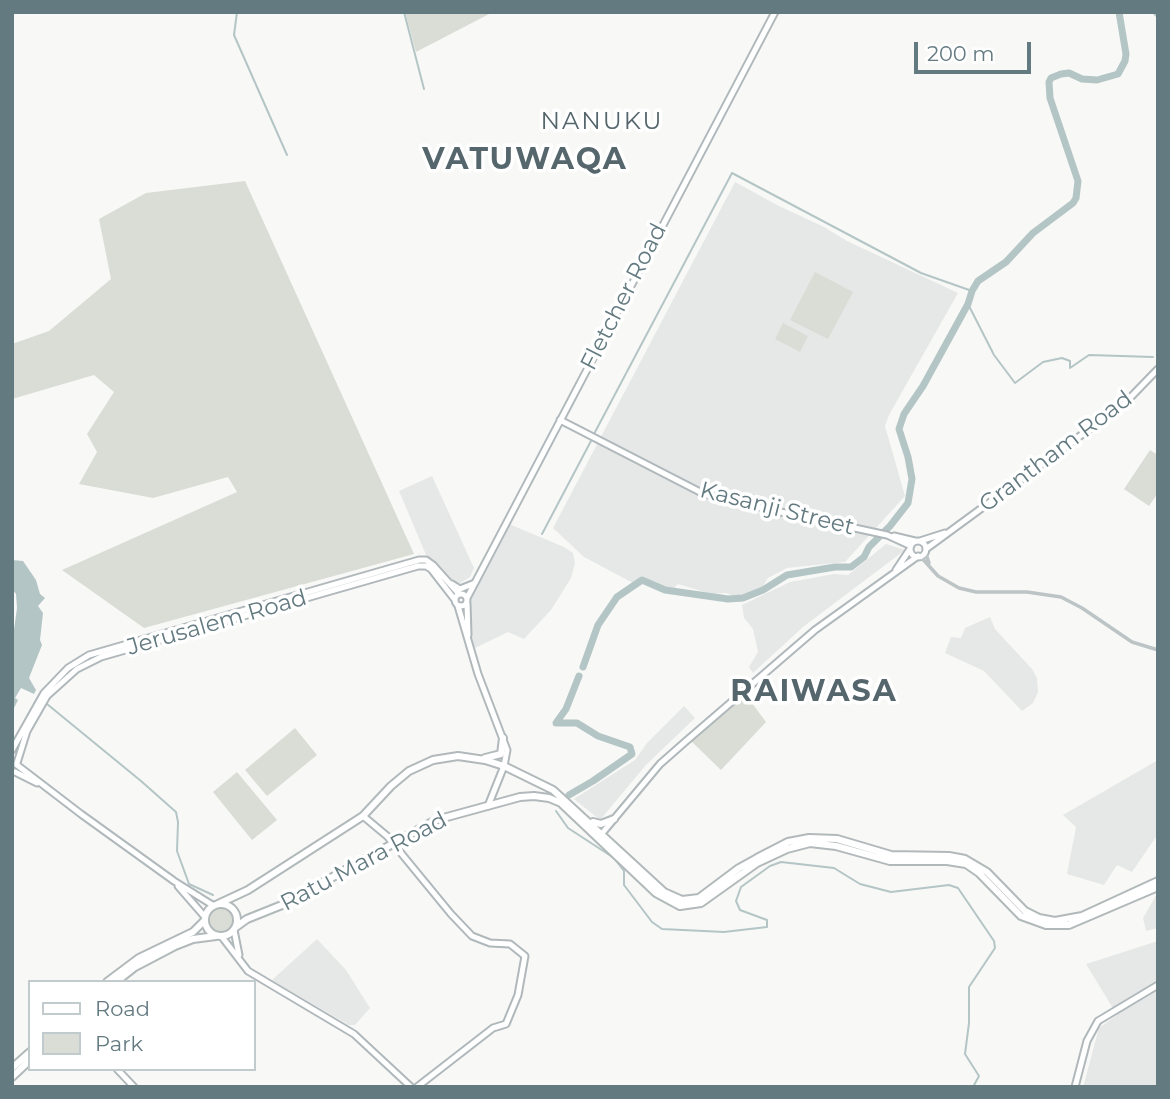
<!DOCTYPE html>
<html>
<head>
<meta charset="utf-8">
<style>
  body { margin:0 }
  #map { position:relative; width:1170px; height:1099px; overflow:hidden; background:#f8f8f6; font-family:Montserrat,sans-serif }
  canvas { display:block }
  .frame { position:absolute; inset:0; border:14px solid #637a81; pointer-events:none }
  .legend { position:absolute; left:28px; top:980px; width:228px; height:91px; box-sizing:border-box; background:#fff; border:2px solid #c1cacd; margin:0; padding:9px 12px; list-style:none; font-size:21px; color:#637a81 }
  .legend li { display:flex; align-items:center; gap:14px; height:35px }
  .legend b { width:35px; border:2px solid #c1cacd }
  .scale { position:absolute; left:914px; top:42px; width:117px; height:32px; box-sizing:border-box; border:4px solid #637a81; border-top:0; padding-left:9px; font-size:21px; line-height:24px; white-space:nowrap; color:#637a81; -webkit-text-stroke:5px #fff; paint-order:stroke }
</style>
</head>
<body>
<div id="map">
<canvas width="1170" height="1099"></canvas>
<div class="frame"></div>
<ul class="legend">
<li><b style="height:9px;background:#fff"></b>Road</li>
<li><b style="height:19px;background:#d9ddd5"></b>Park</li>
</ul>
<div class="scale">200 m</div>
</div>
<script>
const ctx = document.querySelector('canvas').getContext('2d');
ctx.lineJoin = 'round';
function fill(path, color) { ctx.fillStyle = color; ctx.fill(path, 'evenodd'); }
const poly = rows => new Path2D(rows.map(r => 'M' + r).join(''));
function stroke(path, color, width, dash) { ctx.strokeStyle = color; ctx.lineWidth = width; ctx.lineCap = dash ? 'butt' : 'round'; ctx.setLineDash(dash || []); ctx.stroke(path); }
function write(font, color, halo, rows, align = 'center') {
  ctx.font = font + ' Montserrat,sans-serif'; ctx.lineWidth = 7; ctx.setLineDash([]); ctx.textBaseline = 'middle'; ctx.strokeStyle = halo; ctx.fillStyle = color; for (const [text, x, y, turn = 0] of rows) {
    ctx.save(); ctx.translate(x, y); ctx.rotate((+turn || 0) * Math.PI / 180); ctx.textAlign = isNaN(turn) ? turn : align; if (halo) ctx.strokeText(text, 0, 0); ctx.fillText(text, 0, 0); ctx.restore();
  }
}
fill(poly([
  [735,182,779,206,824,227,847,241,958,293,889,415,885,426,905,496,845,562,787,568,768,578,759,592,739,598,726,593,711,594,678,584,674,588,663,587,651,582,633,583,584,557,553,528],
  [432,476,474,568,470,577,460,583,453,582,429,562,399,491],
  [509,524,564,547,573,553,575,563,571,578,551,610,524,639,508,632,475,648,470,633,468,609,474,588],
  [886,544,905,550,803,627,753,673,749,667,758,652,753,629,744,618,742,605,790,582,834,574,848,575],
  [990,617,995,629,1032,669,1037,678,1038,692,1033,703,1022,711,984,671,945,653,951,637,961,638,965,628],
  [684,706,695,718,646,765,600,820,574,799,635,760,647,743],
  [1158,760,1158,834,1132,872,1117,865,1104,885,1067,874,1076,827,1063,815],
  [1158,892,1158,928,1146,931,1143,918],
  [317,939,346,970,370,1008,355,1025,349,1025,330,1014,272,980],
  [1158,941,1158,1087,1083,1087,1099,1028,1117,1015,1086,964]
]), '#e6e8e7');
fill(poly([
  [405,12,493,12,416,52],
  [245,181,414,554,144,628,62,570,237,492,228,477,153,498,79,484,97,452,87,434,114,392,94,375,12,399,12,344,49,331,111,279,99,219,146,193],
  [815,272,853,292,828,339,790,320],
  [783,323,808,336,800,352,775,339],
  [1150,450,1158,455,1158,493,1149,506,1124,489],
  [746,695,766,722,721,770,691,741],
  [295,728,317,755,267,796,245,770],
  [237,772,277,820,252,840,213,792],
  '210 920a13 13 0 1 1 26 0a13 13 0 1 1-26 0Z'
]), '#d9ddd5');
fill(poly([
  [12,560,23,561,36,580,40,594,45,598,38,606,43,613,40,640,42,645,29,678,36,690,34,694,21,688,15,698,18,700,12,712,12,644,17,608,16,594,12,589]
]), '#b4c5c6');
stroke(poly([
  [237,12,234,35,287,155],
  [404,12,424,89],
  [968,304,994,355,1015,383,1043,362,1062,358,1070,361,1070,368,1089,355,1153,357],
  [594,434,732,173,921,273,972,291],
  [542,534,592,439],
  [47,704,141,781,176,812,178,822,177,851,189,884,213,895],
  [556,811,568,828,614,858,624,871,624,885,652,922,662,929,724,932,767,927,767,920,740,910,736,901,741,887,770,866,781,862,834,868,860,884,891,892,949,885,958,888,994,941,995,948,969,987,969,1023,965,1054,979,1076,973,1087]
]), '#b4c5c6', 2);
stroke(poly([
  [1156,12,1158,14],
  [583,667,598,625,617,597,642,580,665,590,728,599,743,598,763,590,787,575,835,567,851,567,864,557,869,547,890,526,908,503,912,479,908,457,899,429,904,414,923,386,968,304,972,291,978,281,1006,262,1033,233,1073,203,1076,198,1078,181,1050,98,1049,82,1051,78,1061,74,1069,73,1082,79,1097,80,1118,74,1125,61,1126,54,1119,12],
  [569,795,593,781,632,754,630,747,598,736,577,723,556,723,566,709,579,676]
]), '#b4c5c6', 7);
const major = poly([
  [560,420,702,493,725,500,887,535,911,546],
  [894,536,915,541],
  [920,541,945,533],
  '910 549a8 8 0 1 1 16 0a8 8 0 1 1-16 0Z',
  [926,549,1125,403,1158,369],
  [896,570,910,549],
  [452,584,460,589,475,583],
  '455 600a6 6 0 1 1 12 0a6 6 0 1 1-12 0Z',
  [467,598,775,12],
  [467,603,468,635],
  [458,606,478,674,507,750,504,766,488,806],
  [12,750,44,693,68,668,89,655,419,560,426,560,433,565,459,594],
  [17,763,27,731,47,696,77,669,101,657,418,566,426,566,431,569,455,600],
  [17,765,81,814,174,881,214,906],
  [15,772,37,783],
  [363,816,387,836,451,914,472,936,490,943,510,944,525,956,518,995,506,1024,493,1028,417,1087],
  [599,837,660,764,685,742,815,630,918,556],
  [178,886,205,917],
  [234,930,239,955],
  [222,937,248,971,354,1034,411,1087],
  [117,1069,134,1087],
  [1075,1087,1087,1041,1098,1021,1158,985]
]);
const highway = poly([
  [485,758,501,754,503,738],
  [593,822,601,824,614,819],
  '205 920a16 16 0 1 1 32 0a16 16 0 1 1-32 0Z',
  [218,904,248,890,363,816,391,786,409,771,433,760,458,756,485,760,504,766,553,790,664,892,682,900,699,898,739,868,757,858,788,842,809,838,837,839,891,855,949,856,965,859,987,872,1025,911,1039,918,1055,921,1082,916,1158,881],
  [236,927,247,919,282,905,436,820,520,797,534,796,549,798,561,803,656,893,680,906,701,903,757,863,787,849,810,843,836,846,890,861,947,861,966,864,979,873,1021,916,1046,925,1069,925,1158,887],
  [107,982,139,958,193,932,205,920],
  [116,982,135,967,175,946,193,939,216,936],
  [12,1068,30,1052],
  [12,1077,30,1060]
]);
stroke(major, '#b0b8bb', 9);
stroke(highway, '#b2b9bb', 10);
stroke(poly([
  [925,551,929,563],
  [920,556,938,576,959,588,976,592,1027,592,1061,597,1082,608,1132,642,1158,650]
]), '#bcc4c6', 3.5);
stroke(major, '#fff', 5);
stroke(highway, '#fff', 6);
write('23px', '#637a81', '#fff', [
  ["Fletcher Road",624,297,-63],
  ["Grantham Road",1056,452,-37],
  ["Kasanji Street",777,509,14],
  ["Jerusalem Road",217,623,-16],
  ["Ratu Mara Road",364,862,-28]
]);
ctx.letterSpacing = '2px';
write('24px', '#55666c', '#fff', [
  ["NANUKU",602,122]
]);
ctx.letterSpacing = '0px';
ctx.letterSpacing = '2px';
write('bold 30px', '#55666c', '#fff', [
  ["VATUWAQA",525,160],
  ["RAIWASA",814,692]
]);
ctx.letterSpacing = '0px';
</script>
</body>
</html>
